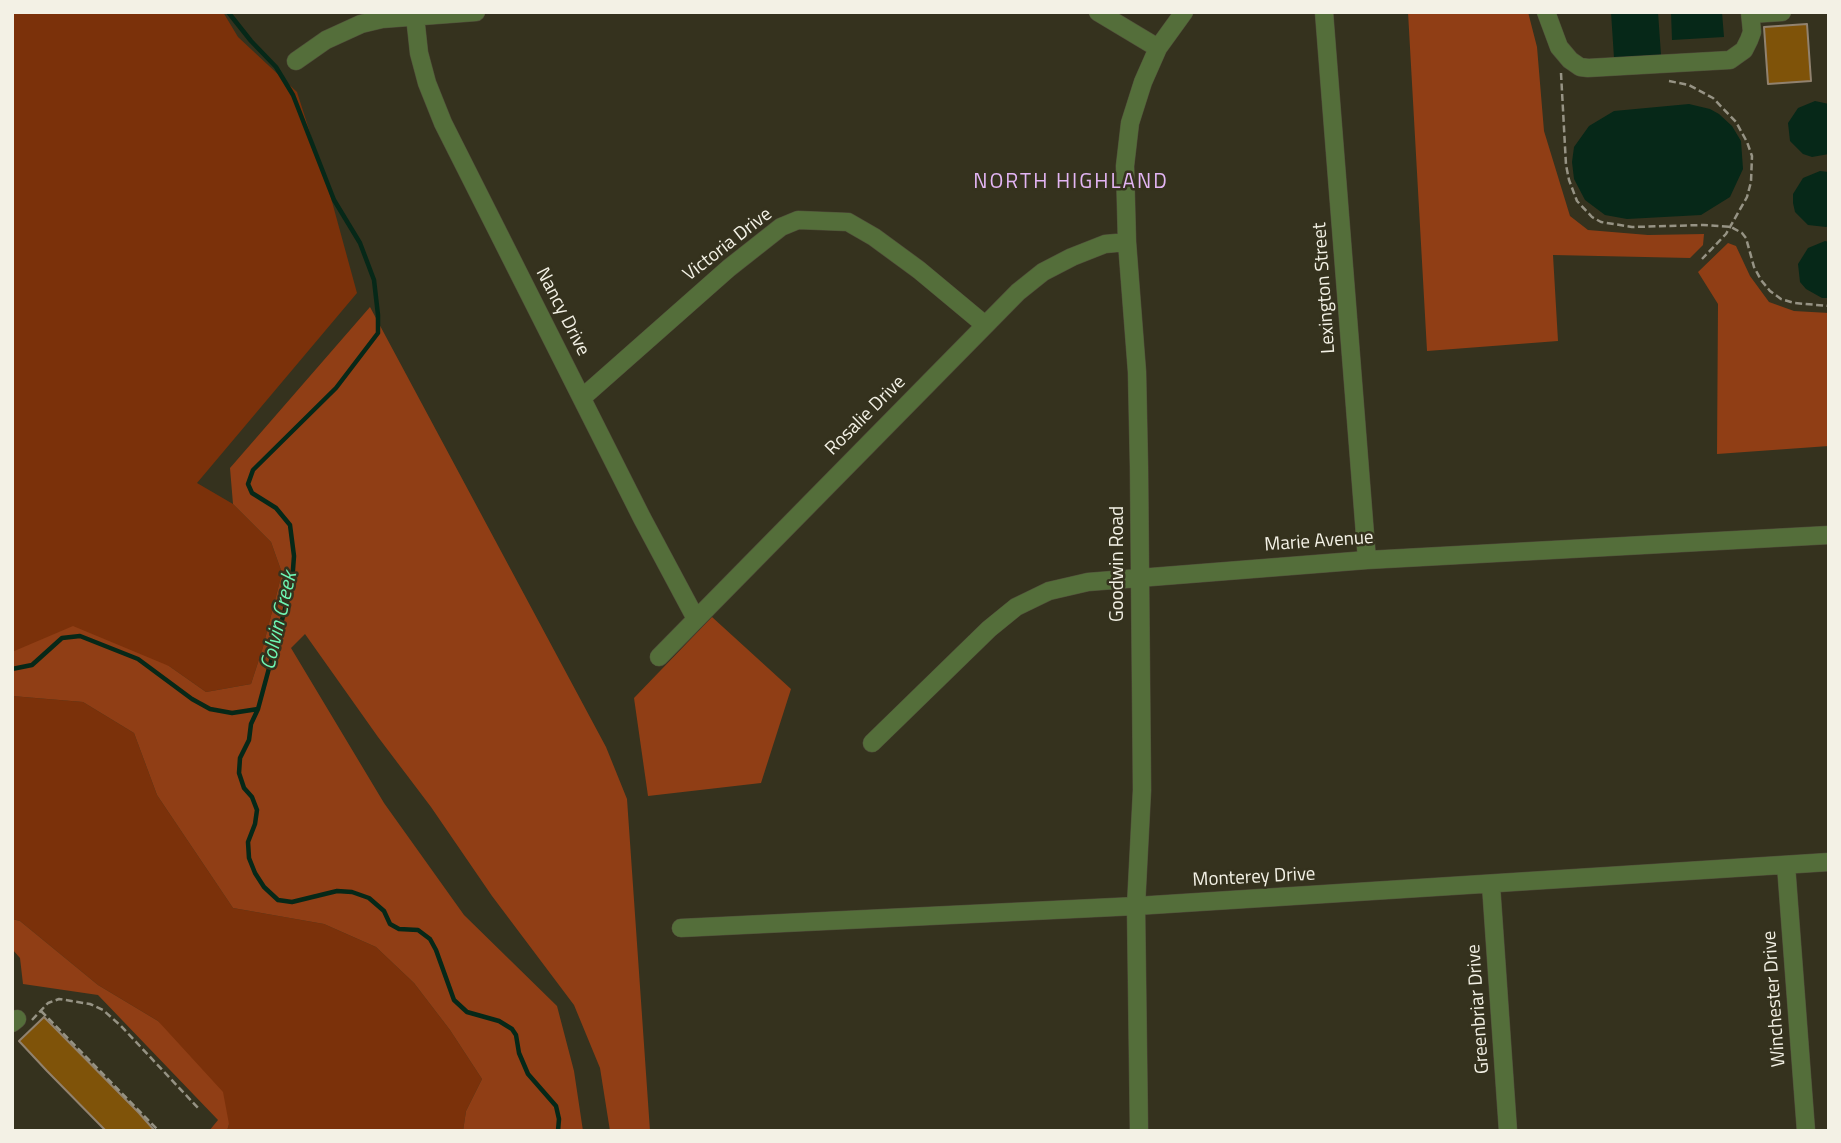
<!DOCTYPE html>
<html>
<head>
<meta charset="utf-8">
<style>
  body { margin:0 }
  #map { position:relative; width:1841px; height:1143px; overflow:hidden; background:#35321e; font-family:"Titillium Web",sans-serif }
  canvas { display:block }
  .frame { position:absolute; inset:0; border:14px solid #f3f1e5; pointer-events:none }
</style>
</head>
<body>
<div id="map">
<canvas width="1841" height="1143"></canvas>
<div class="frame"></div>
</div>
<script>
const ctx = document.querySelector('canvas').getContext('2d');
ctx.lineJoin = 'round';
function fill(path, color) { ctx.fillStyle = color; ctx.fill(path, 'evenodd'); }
const poly = rows => new Path2D(rows.map(r => 'M' + r).join(''));
function stroke(path, color, width, dash) { ctx.strokeStyle = color; ctx.lineWidth = width; ctx.lineCap = dash ? 'butt' : 'round'; ctx.setLineDash(dash || []); ctx.stroke(path); }
function write(font, color, halo, rows, align = 'center') {
  ctx.font = font + ' "Titillium Web",sans-serif'; ctx.lineWidth = 5; ctx.setLineDash([]); ctx.textBaseline = 'middle'; ctx.strokeStyle = halo; ctx.fillStyle = color; for (const [text, x, y, turn = 0] of rows) {
    ctx.save(); ctx.translate(x, y); ctx.rotate((+turn || 0) * Math.PI / 180); ctx.textAlign = isNaN(turn) ? turn : align; if (halo) ctx.strokeText(text, 0, 0); ctx.fillText(text, 0, 0); ctx.restore();
  }
}
fill(poly([
  [12,12,223,12,238,37,297,92,331,198,357,293,197,483,233,504,271,542,282,573,263,647,251,684,206,692,169,666,12,652],
  [12,696,83,702,134,733,157,795,233,908,324,924,376,947,414,983,450,1030,482,1079,466,1111,463,1131,227,1131,229,1124,158,1021,98,985,20,921,12,919]
]), '#7b310a');
fill(poly([
  [1408,12,1528,12,1537,47,1544,131,1570,216,1588,230,1648,235,1704,234,1703,245,1690,258,1553,255,1558,341,1427,351],
  [1728,243,1736,246,1750,276,1769,302,1794,311,1829,313,1829,446,1717,454,1718,304,1698,272],
  [370,307,606,747,627,799,650,1131,610,1131,600,1068,574,1005,492,896,431,807,378,737,305,634,291,648,384,803,464,915,557,1006,574,1071,583,1131,463,1131,466,1111,482,1079,450,1030,414,983,376,947,324,924,233,908,157,795,134,733,83,702,12,696,12,652,73,626,169,666,206,692,251,684,263,647,282,573,271,542,233,504,230,468],
  [712,617,791,689,761,783,648,796,634,698],
  [12,919,20,921,98,985,158,1021,223,1092,229,1124,227,1131,209,1131,218,1120,98,995,23,984,20,958,12,949]
]), '#903e15');
fill(poly([
  [1611,12,1658,12,1661,55,1614,58],
  [1671,12,1722,12,1724,37,1672,40],
  [1815,101,1829,104,1829,154,1812,157,1803,154,1790,141,1788,123,1798,108],
  [1689,104,1710,109,1719,114,1732,126,1741,141,1743,169,1730,197,1701,215,1627,219,1605,215,1585,200,1574,179,1572,162,1574,147,1589,126,1614,111],
  [1820,171,1829,172,1829,226,1826,227,1808,225,1795,212,1793,203,1793,194,1803,178],
  [1825,241,1829,242,1829,298,1822,298,1806,289,1800,282,1798,264,1808,248]
]), '#062818');
stroke(poly([
  [228,12,251,41,276,67,293,95,334,200,360,243,374,280,378,315,378,333,336,388,253,470,248,484,252,493,276,508,290,525,294,556,292,583,258,709,251,724,249,740,240,758,239,773,244,788,252,797,257,810,255,824,248,842,249,858,255,873,264,887,278,900,292,902,337,891,352,892,369,898,384,911,390,924,399,929,418,930,430,939,436,950,454,1000,467,1012,499,1021,512,1029,516,1035,519,1053,528,1074,556,1106,559,1119,558,1131],
  [12,669,32,665,62,638,80,636,138,659,192,699,210,709,232,713,258,709]
]), '#062818', 4.5);
const building = poly([
  [1807,24,1811,81,1768,84,1764,27,1807,24],
  [44,1017,139,1113,155,1131,106,1131,47,1071,19,1041,44,1017]
]);
fill(building, '#7f5309');
stroke(building, '#91826f', 2);
const minor = poly([
  [1098,12,1158,48],
  [1324,12,1367,560],
  [1546,12,1559,47,1570,60,1580,67,1588,68,1730,60,1744,50,1749,40,1752,32,1750,12],
  [1751,14,1782,12],
  [415,16,419,53,427,83,443,123,642,518,696,619],
  [296,61,326,40,361,24,382,19,476,12],
  [583,397,729,268,781,227,798,220,848,222,874,237,919,270,985,325],
  [659,657,1018,292,1043,272,1072,257,1105,244,1127,242],
  [872,743,989,629,1016,607,1049,591,1088,582,1367,560,1829,535],
  [1786,865,1806,1131],
  [1491,885,1508,1131],
  [681,928,1136,906,1829,862],
  [12,1023,17,1019],
  [1139,1131,1136,906,1142,790,1139,467,1137,372,1127,242,1125,166,1130,123,1143,82,1158,48,1184,12]
]);
stroke(minor, '#504d3a', 19);
stroke(poly([
  [1561,73,1566,165,1569,180,1577,201,1592,217,1601,222,1632,227,1703,225,1731,227,1742,233,1746,238,1754,267,1761,280,1770,291,1781,299,1794,303,1829,306],
  [1669,81,1689,85,1713,98,1736,122,1747,142,1752,156,1751,182,1747,197,1726,234,1702,259],
  [41,1011,159,1131],
  [32,1020,48,1003,59,999,90,1004,103,1010,121,1026,199,1109]
]), '#969384', 2.5, [7, 3.5]);
stroke(minor, '#546e3a', 18);
write('19px', '#f3f1e5', '#35321e', [
  ["Victoria Drive",728,245,-38],
  ["Lexington Street",1325,288,-94],
  ["Nancy Drive",562,312,63],
  ["Rosalie Drive",866,416,-45],
  ["Marie Avenue",1319,542,-4],
  ["Goodwin Road",1118,564,-90],
  ["Monterey Drive",1254,878,-3],
  ["Winchester Drive",1775,999,-94],
  ["Greenbriar Drive",1479,1009,-94]
]);
ctx.letterSpacing = '2px';
write('21px', '#e3b5f4', '#35321e', [
  ["NORTH HIGHLAND",1071,183]
]);
ctx.letterSpacing = '0px';
write('italic 21px', '#6ef6b3', '#35321e', [
  ["Colvin Creek",280,621,-77]
]);
</script>
</body>
</html>
